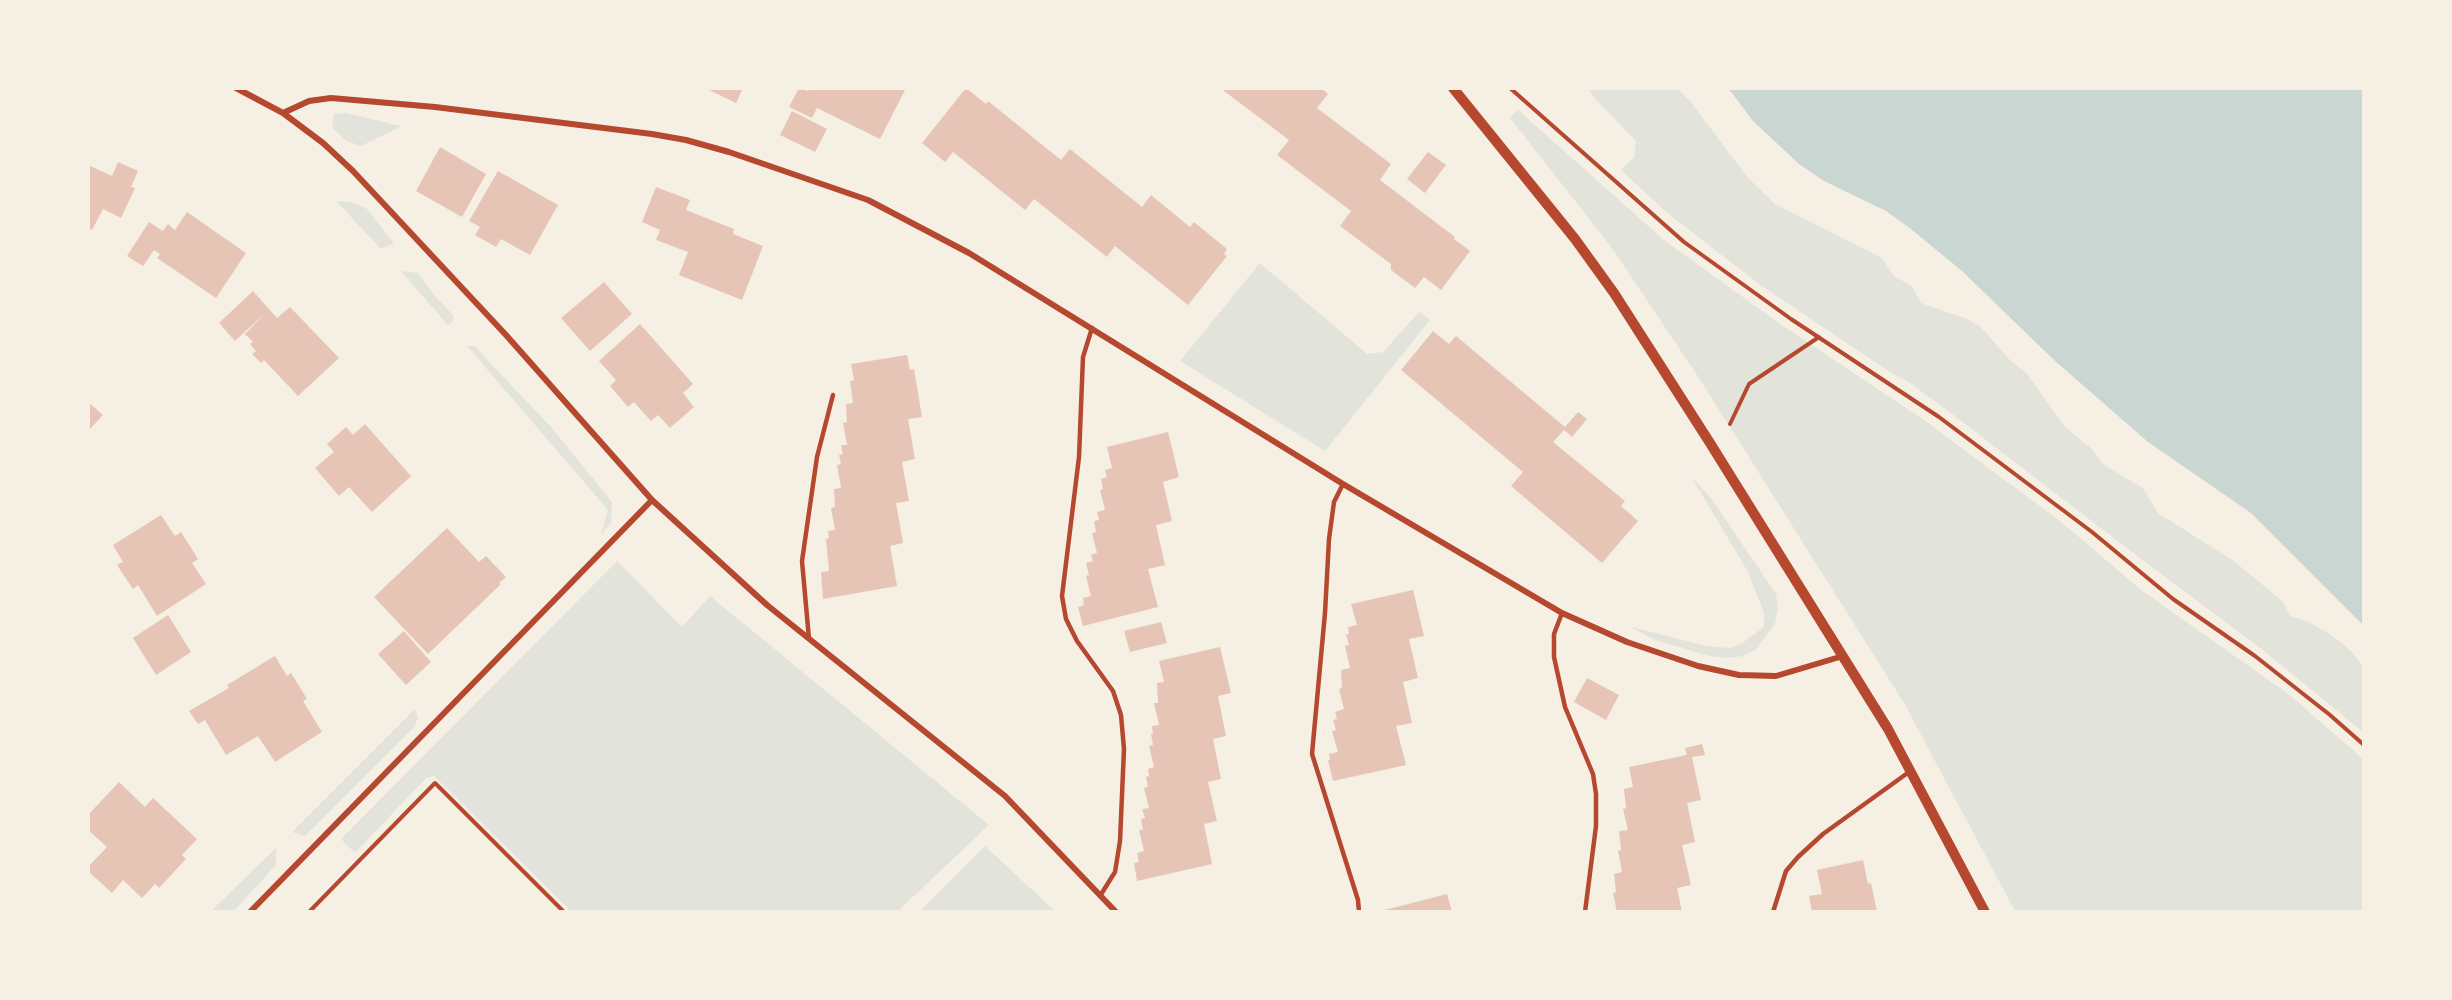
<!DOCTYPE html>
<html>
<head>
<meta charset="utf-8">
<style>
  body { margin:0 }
  #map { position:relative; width:2452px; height:1000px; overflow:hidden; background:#f6efe4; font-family:Cabin,sans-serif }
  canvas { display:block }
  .frame { position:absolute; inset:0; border:90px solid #f6efe4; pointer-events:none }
</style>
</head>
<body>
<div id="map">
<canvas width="2452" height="1000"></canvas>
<div class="frame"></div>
</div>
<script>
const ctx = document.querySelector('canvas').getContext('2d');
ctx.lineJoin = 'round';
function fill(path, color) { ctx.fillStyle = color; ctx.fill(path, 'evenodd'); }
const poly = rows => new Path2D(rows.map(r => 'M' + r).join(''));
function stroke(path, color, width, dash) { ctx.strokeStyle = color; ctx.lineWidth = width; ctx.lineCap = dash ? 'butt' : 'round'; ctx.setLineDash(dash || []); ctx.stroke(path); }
fill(poly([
  [1588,89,1678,89,1690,101,1748,178,1775,204,1882,258,1894,276,1912,286,1921,303,1967,319,1981,327,2009,359,2027,374,2065,427,2091,448,2104,465,2143,488,2158,513,2235,562,2281,600,2291,616,2308,622,2330,634,2351,651,2363,666,2363,732,2259,647,2149,565,1952,414,1910,383,1890,372,1759,284,1666,212,1621,170,1634,157,1636,141,1598,102],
  [1518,110,1665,241,1779,323,1924,420,2060,521,2140,589,2291,696,2363,759,2363,911,2015,911,1904,703,1699,378,1612,248,1510,118],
  [346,113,392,124,402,126,361,146,347,141,332,128,334,114],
  [336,201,352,202,366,208,394,243,381,249],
  [1260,263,1367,354,1383,352,1419,312,1430,320,1325,451,1180,361],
  [401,271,418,273,434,295,453,315,453,322,448,325],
  [467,346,475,346,492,365,551,427,612,502,611,523,601,534,608,510],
  [1692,478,1711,498,1776,594,1778,608,1775,624,1755,650,1743,656,1727,658,1709,656,1655,640,1631,627,1706,646,1730,648,1741,644,1764,627,1764,613,1748,572],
  [617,561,682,627,710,596,989,825,897,912,571,911,434,776,426,778,355,853,341,839],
  [415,709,418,718,414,727,305,836,292,832],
  [985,846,1055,911,920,911],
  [276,848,276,865,234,911,211,911]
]), '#e2e4dc');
fill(poly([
  [1729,89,2363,89,2363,625,2251,513,2148,442,2054,360,1962,271,1911,229,1886,211,1824,181,1799,164,1753,121]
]), '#c9d6d2');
fill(poly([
  [705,88,743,88,736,103],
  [799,88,808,91,809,88,906,88,880,139,817,108,812,118,789,107],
  [966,88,986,104,988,101,1061,160,1070,149,1142,207,1151,195,1190,227,1194,222,1227,249,1224,254,1227,256,1188,305,1115,246,1107,257,1034,199,1025,210,953,152,945,162,922,143],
  [1220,88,1321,88,1328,94,1317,108,1391,164,1380,180,1455,237,1454,239,1470,251,1441,290,1424,277,1415,288,1391,270,1391,264,1340,226,1351,211,1277,155,1289,140],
  [792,111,827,129,815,152,780,135],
  [440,147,486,174,462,217,416,191],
  [1428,152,1446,165,1425,193,1407,179],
  [118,162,138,171,131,187,135,188,121,218,103,209,92,230,88,228,88,165,112,176],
  [498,171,558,205,530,255,501,239,496,247,475,235,480,227,469,221],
  [656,187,690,200,686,210,734,229,733,234,763,246,742,300,679,275,688,252,656,240,660,230,642,222],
  [187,212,246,253,216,298,157,258,160,254,154,250,143,266,127,256,149,222,163,231,168,224,175,230],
  [604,282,632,314,590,351,561,318],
  [253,291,277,318,290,307,339,358,298,396,264,360,261,363,252,354,256,351,250,344,253,342,245,334,264,314,235,341,219,323],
  [640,324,693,384,683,393,694,407,670,428,658,415,651,421,634,402,628,407,610,386,616,380,599,361],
  [1433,331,1449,344,1456,336,1565,427,1578,412,1587,419,1572,437,1564,430,1553,442,1625,501,1621,506,1638,521,1602,563,1511,486,1523,472,1401,370],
  [907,355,910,370,914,369,922,417,908,419,915,459,902,462,909,501,896,503,903,543,890,546,897,586,823,599,821,572,829,571,826,539,829,538,828,531,835,530,831,508,835,507,834,489,841,488,837,465,841,464,839,455,843,454,841,445,847,445,843,423,847,422,846,404,853,403,850,381,854,380,851,364],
  [88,402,103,415,88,431],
  [365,424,411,476,372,512,349,487,339,496,315,468,334,452,327,444,346,427,353,435],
  [1168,432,1179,477,1163,482,1172,521,1156,525,1165,565,1148,569,1158,607,1083,626,1078,607,1084,605,1083,598,1091,596,1086,576,1089,575,1086,563,1093,561,1091,555,1097,553,1092,533,1096,532,1094,521,1099,520,1097,512,1105,510,1100,490,1103,489,1101,479,1107,477,1105,470,1112,468,1107,447],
  [161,515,175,536,181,532,198,559,192,563,206,584,157,616,138,585,133,589,117,565,123,562,113,545],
  [447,528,479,562,486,556,506,577,499,583,501,584,428,654,374,597],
  [1413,590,1424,636,1409,639,1418,678,1403,682,1412,723,1396,726,1406,765,1333,781,1328,760,1330,760,1329,754,1338,752,1332,731,1336,730,1333,720,1337,719,1335,712,1344,709,1339,689,1342,688,1341,670,1350,668,1345,646,1349,645,1346,634,1349,634,1348,627,1357,625,1351,604],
  [168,615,191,652,156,675,133,638],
  [1161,622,1167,643,1130,652,1124,631],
  [404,631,431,662,406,685,378,654],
  [1220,647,1231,693,1218,696,1226,736,1213,739,1221,779,1208,782,1217,821,1204,824,1212,864,1137,881,1134,863,1139,862,1137,853,1144,851,1139,830,1143,830,1141,819,1145,818,1142,809,1149,808,1144,788,1148,787,1146,777,1149,776,1148,769,1154,767,1149,746,1153,745,1151,734,1153,734,1152,726,1159,725,1154,703,1158,703,1157,683,1164,682,1159,661],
  [275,656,287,676,291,673,307,699,303,701,322,732,275,762,258,736,226,755,205,720,198,724,189,711,229,688,227,685],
  [1587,678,1619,695,1606,720,1574,702],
  [1702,744,1705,755,1692,757,1701,800,1687,803,1695,842,1682,845,1691,885,1677,888,1682,912,1617,912,1613,893,1616,892,1614,874,1622,872,1618,851,1621,850,1619,831,1628,830,1623,809,1626,808,1624,789,1633,787,1629,767,1687,755,1685,748],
  [119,782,145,807,153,798,197,839,182,855,186,859,159,888,155,884,142,898,123,880,112,893,88,871,88,867,107,847,88,830,88,815],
  [1863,860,1868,884,1871,883,1877,912,1812,912,1809,896,1822,894,1817,870],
  [1447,894,1452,912,1381,912,1381,911]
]), '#e6c5b7');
stroke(poly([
  [1510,88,1684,242,1791,319,1939,417,2092,532,2173,599,2255,656,2330,715,2364,745],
  [1730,424,1749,384,1819,337],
  [309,912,435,783,564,912]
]), '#b5482f', 4);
stroke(poly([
  [1092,328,1083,357,1079,457,1062,596,1066,619,1077,641,1113,691,1121,715,1124,749,1120,841,1115,872,1100,896],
  [1343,484,1334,502,1329,539,1325,613,1312,754,1358,900,1359,912],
  [1562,613,1554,634,1554,657,1565,707,1593,774,1596,794,1596,826,1585,912],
  [809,639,802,561,817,457,833,395],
  [1773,912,1786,871,1798,857,1823,834,1909,772]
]), '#b5482f', 4.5);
stroke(poly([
  [236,88,283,113,323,143,353,171,506,335,652,500,767,605,1005,796,1116,912],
  [283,113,309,101,331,98,435,107,652,134,686,140,729,152,868,200,969,253,1343,484,1562,613,1627,642,1698,666,1739,675,1776,676,1843,656],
  [250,912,652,500]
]), '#b5482f', 6);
stroke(poly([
  [1453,88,1575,239,1614,293,1710,443,1888,729,1985,912]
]), '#b5482f', 10);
</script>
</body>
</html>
